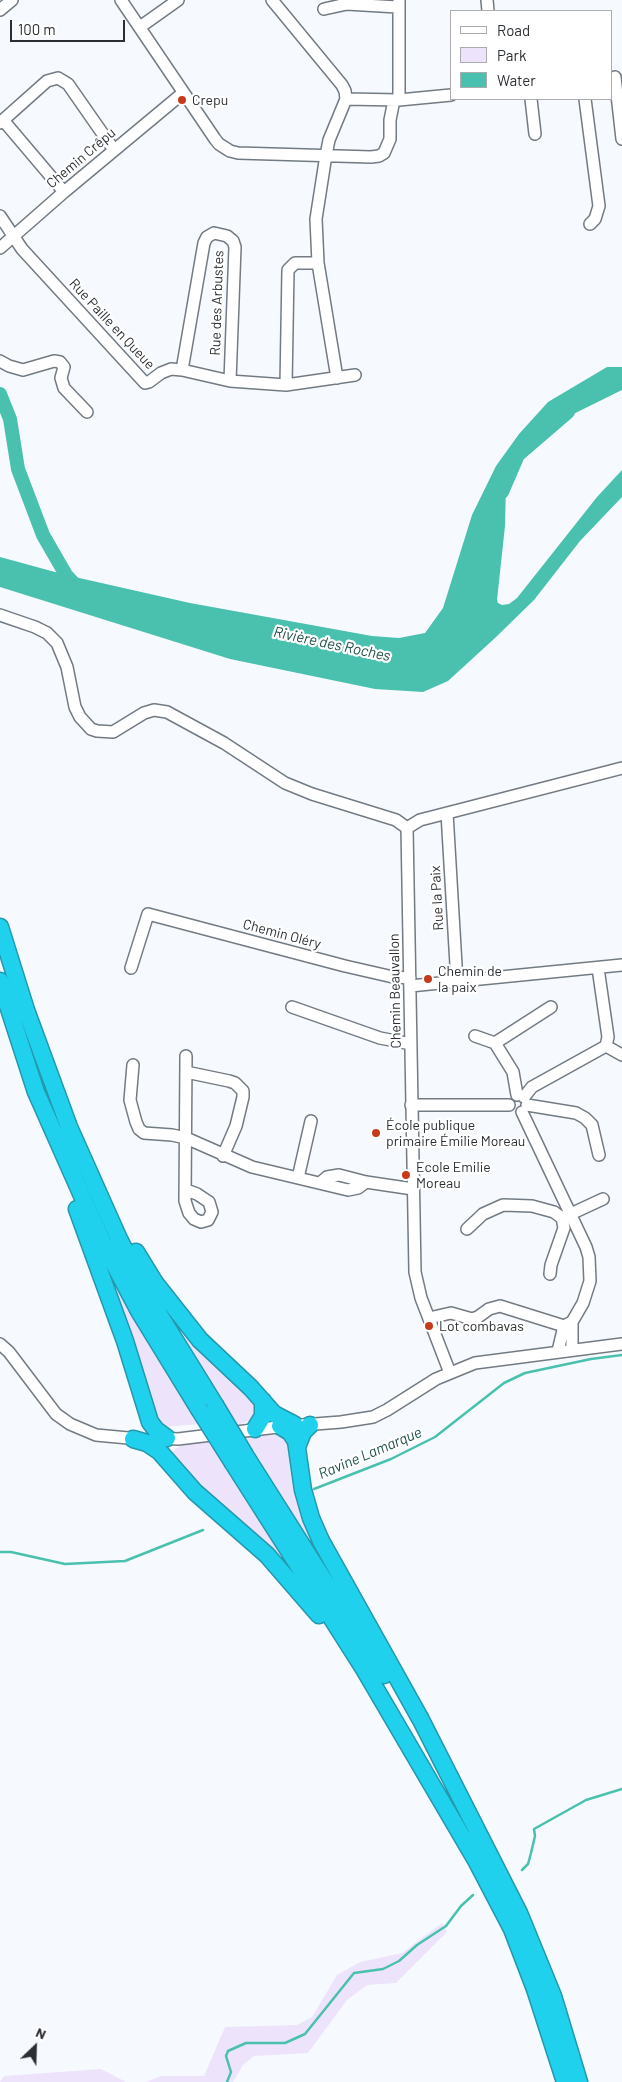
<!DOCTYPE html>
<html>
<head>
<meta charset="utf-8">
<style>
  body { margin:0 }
  #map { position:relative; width:622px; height:2082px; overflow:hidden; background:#f6fafe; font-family:Barlow,sans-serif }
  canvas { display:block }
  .legend { position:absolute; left:450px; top:10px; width:162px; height:90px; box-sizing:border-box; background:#fff; border:1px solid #aaacad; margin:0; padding:6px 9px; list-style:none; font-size:15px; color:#2b2f33 }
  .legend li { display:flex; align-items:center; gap:10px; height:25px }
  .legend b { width:25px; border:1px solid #aaacad }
  .north { position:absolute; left:10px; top:2022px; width:50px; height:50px; -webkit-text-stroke:4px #fff; paint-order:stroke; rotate:24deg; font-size:14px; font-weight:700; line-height:20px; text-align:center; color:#2b2f33 }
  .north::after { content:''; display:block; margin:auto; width:18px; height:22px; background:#2b2f33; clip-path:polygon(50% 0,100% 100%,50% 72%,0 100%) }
  .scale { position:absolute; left:10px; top:20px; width:115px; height:22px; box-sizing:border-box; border:2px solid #2b2f33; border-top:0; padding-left:6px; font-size:15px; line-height:18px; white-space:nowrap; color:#2b2f33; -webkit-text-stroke:4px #fff; paint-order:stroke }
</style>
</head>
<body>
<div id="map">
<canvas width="622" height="2082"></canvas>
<ul class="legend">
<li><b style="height:6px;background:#fff"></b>Road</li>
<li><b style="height:14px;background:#ede4fc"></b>Park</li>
<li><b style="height:14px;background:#4ac0af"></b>Water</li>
</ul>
<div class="north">N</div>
<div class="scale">100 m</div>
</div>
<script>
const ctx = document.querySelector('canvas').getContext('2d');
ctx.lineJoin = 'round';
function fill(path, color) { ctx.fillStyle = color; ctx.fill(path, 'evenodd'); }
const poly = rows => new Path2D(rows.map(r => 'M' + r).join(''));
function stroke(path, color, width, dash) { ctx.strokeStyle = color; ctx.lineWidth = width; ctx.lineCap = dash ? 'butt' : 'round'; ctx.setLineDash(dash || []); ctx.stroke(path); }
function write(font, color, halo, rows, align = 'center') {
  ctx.font = font + ' Barlow,sans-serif'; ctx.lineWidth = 4.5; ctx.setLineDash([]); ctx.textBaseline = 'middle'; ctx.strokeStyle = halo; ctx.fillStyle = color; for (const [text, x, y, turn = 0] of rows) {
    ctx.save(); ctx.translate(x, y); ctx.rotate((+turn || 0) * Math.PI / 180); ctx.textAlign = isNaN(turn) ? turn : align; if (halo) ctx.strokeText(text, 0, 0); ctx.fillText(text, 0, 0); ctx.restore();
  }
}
fill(poly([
  [106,1259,201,1424,162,1427,156,1421,116,1289,102,1261],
  [164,1303,248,1392,258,1409,249,1421,238,1425],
  [244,1435,284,1435,289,1439,356,1614],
  [210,1438,292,1570,290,1572,174,1460,172,1452,184,1443],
  [442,1923,447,1932,396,1983,367,1985,347,2000,308,2053,254,2056,243,2065,233,2082,145,2082,162,2076,204,2076,225,2027,297,2025,312,2017,337,1975,360,1962,402,1953],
  [101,2069,126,2082,0,2082,4,2076]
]), '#ede4fc');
fill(poly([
  [607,367,622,367,622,390,551,425,518,455,510,469,506,484,505,526,497,600,498,603,502,605,509,604,517,598,597,497,622,470,622,497,580,541,534,600,495,638,448,681,423,692,375,689,230,659,0,587,0,557,66,575,190,603,372,636,399,638,425,633,443,608,472,515,496,466,519,434,548,402]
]), '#4ac0af');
stroke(poly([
  [314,1489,391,1459,435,1437,504,1383,525,1373,591,1359,622,1355],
  [0,1552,11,1552,65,1564,125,1561,203,1530],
  [522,1870,528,1864,531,1853,535,1836,534,1829,586,1800,622,1789],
  [227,2082,231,2072,226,2056,228,2051,246,2043,285,2043,305,2034,354,1973,383,1969,399,1961,417,1945,446,1926,461,1906,473,1895]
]), '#4ac0af', 2.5);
stroke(poly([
  [0,394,10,419,18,469,43,535,66,575,78,588],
  [502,492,518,455,568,412]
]), '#4ac0af', 14);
const minor = poly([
  [121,0,215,139,219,144,230,151,238,153,371,157,379,156,384,153,390,139,390,120,394,100],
  [272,0,342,85,345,91,346,99,329,140,326,155,316,219,318,263,337,378],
  [487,0,488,11],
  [324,9,347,4,397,7],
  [0,10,12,0],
  [140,27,178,0],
  [615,77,622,139],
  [346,99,399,100,451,95],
  [531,99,535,134],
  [585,99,599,206,595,219,590,224],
  [399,100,399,0],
  [3,120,64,192],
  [0,123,47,81,58,78,68,84,114,150],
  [0,216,22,249,145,383,149,382,161,373,171,369,182,370,230,381,286,385,355,375],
  [0,248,64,192,183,93],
  [0,361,9,366,23,370,54,361,60,362,64,367,61,378,64,388,87,412],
  [182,370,204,243,207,237,214,233,227,236,233,241,235,247,230,381],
  [286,385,288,270,295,263,318,263],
  [0,615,35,627,47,633,57,643,67,667,75,707,80,717,91,729,97,731,113,732,144,713,154,710,167,712,224,743,285,783,312,794,396,820,407,828],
  [447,813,457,982],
  [407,828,415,1272,421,1298,450,1373],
  [407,828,420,820,622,768],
  [131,968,148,914,345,966,393,977,410,978],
  [598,968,608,1037,606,1046,622,1055],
  [410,986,622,965],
  [292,1007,380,1038,411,1044],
  [475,1036,495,1043,513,1072,517,1095],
  [495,1043,551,1007],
  [133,1065,130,1100,136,1122,139,1129,144,1133,172,1135,186,1138,252,1167,348,1190,358,1188,366,1182],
  [186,1072,229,1081,235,1083,243,1091,243,1097,236,1126,223,1156],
  [524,1097,532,1087,606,1046],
  [411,1105,509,1105],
  [527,1105,576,1113,585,1118,592,1125,599,1155],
  [522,1112,586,1247,589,1257,590,1281,583,1303,572,1322,572,1349],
  [298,1178,311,1121],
  [320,1183,327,1177,339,1175,366,1182,413,1189],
  [186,1190,197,1194,209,1202,212,1212,208,1220,201,1222,194,1219,189,1213,185,1201,186,1056],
  [467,1229,483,1214,503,1205,532,1206,554,1212,562,1218],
  [550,1274,551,1265,564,1228,562,1218,603,1199],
  [429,1318,451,1313,472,1319,478,1317,489,1309,500,1306,564,1326,572,1322],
  [0,1344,9,1352,56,1414,70,1424,96,1435,139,1439],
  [558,1351,564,1326],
  [302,1425,341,1422,373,1417,387,1410,436,1379,475,1363,622,1344],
  [160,1438,178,1439,286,1426]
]);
const highway = poly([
  [0,927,26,1010,69,1127,119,1239,152,1303,215,1405],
  [0,981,36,1092,103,1243,139,1311,199,1409],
  [77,1209,125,1341,150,1422,156,1430,167,1438],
  [136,1252,155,1283,200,1340,251,1388,274,1414,295,1425],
  [280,1426,290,1432,296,1441,303,1490,311,1518,321,1541,421,1720,519,1913,553,1996,579,2082],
  [255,1429,263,1416,263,1401],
  [133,1439,147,1443,159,1451,195,1492,267,1555,319,1615],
  [297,1447,303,1432,310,1425],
  [245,1455,384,1675],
  [233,1463,364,1669,477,1862,512,1929,535,1989,565,2082]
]);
stroke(minor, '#727b83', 14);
stroke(highway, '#2498ad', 19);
stroke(minor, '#fff', 11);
stroke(highway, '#20d1ee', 16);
const highwayBridge = poly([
  [215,1405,245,1455],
  [199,1409,233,1463]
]);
stroke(highwayBridge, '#2498ad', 19, []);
stroke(highwayBridge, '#20d1ee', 16);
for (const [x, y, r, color] of [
  [182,100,5,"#c53b1c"],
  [428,979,5,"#c53b1c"],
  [376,1133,5,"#c53b1c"],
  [406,1175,5,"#c53b1c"],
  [429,1326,5,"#c53b1c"]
]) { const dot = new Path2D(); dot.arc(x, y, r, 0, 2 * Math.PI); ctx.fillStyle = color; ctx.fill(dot); stroke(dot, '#fff', 2); }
write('14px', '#2b2f33', '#fff', [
  ["Crepu",192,100],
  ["Chemin de",438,971],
  ["la paix",438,987],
  ["École publique",386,1125],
  ["primaire Émilie Moreau",386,1141],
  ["Ecole Emilie",416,1167],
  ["Moreau",416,1183],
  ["Lot combavas",439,1326]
], 'left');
write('14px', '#2b2f33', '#fff', [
  ["Chemin Crêpu",81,158,-40],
  ["Rue des Arbustes",217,303,-88],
  ["Rue Paille en Queue",112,324,47],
  ["Rue la Paix",437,898,-93],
  ["Chemin Oléry",282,934,15],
  ["Chemin Beauvallon",395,991,-91]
]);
write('italic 15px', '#1f514a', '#fff', [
  ["Rivière des Roches",332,644,12],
  ["Ravine Lamarque",370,1453,-23]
]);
</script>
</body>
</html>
